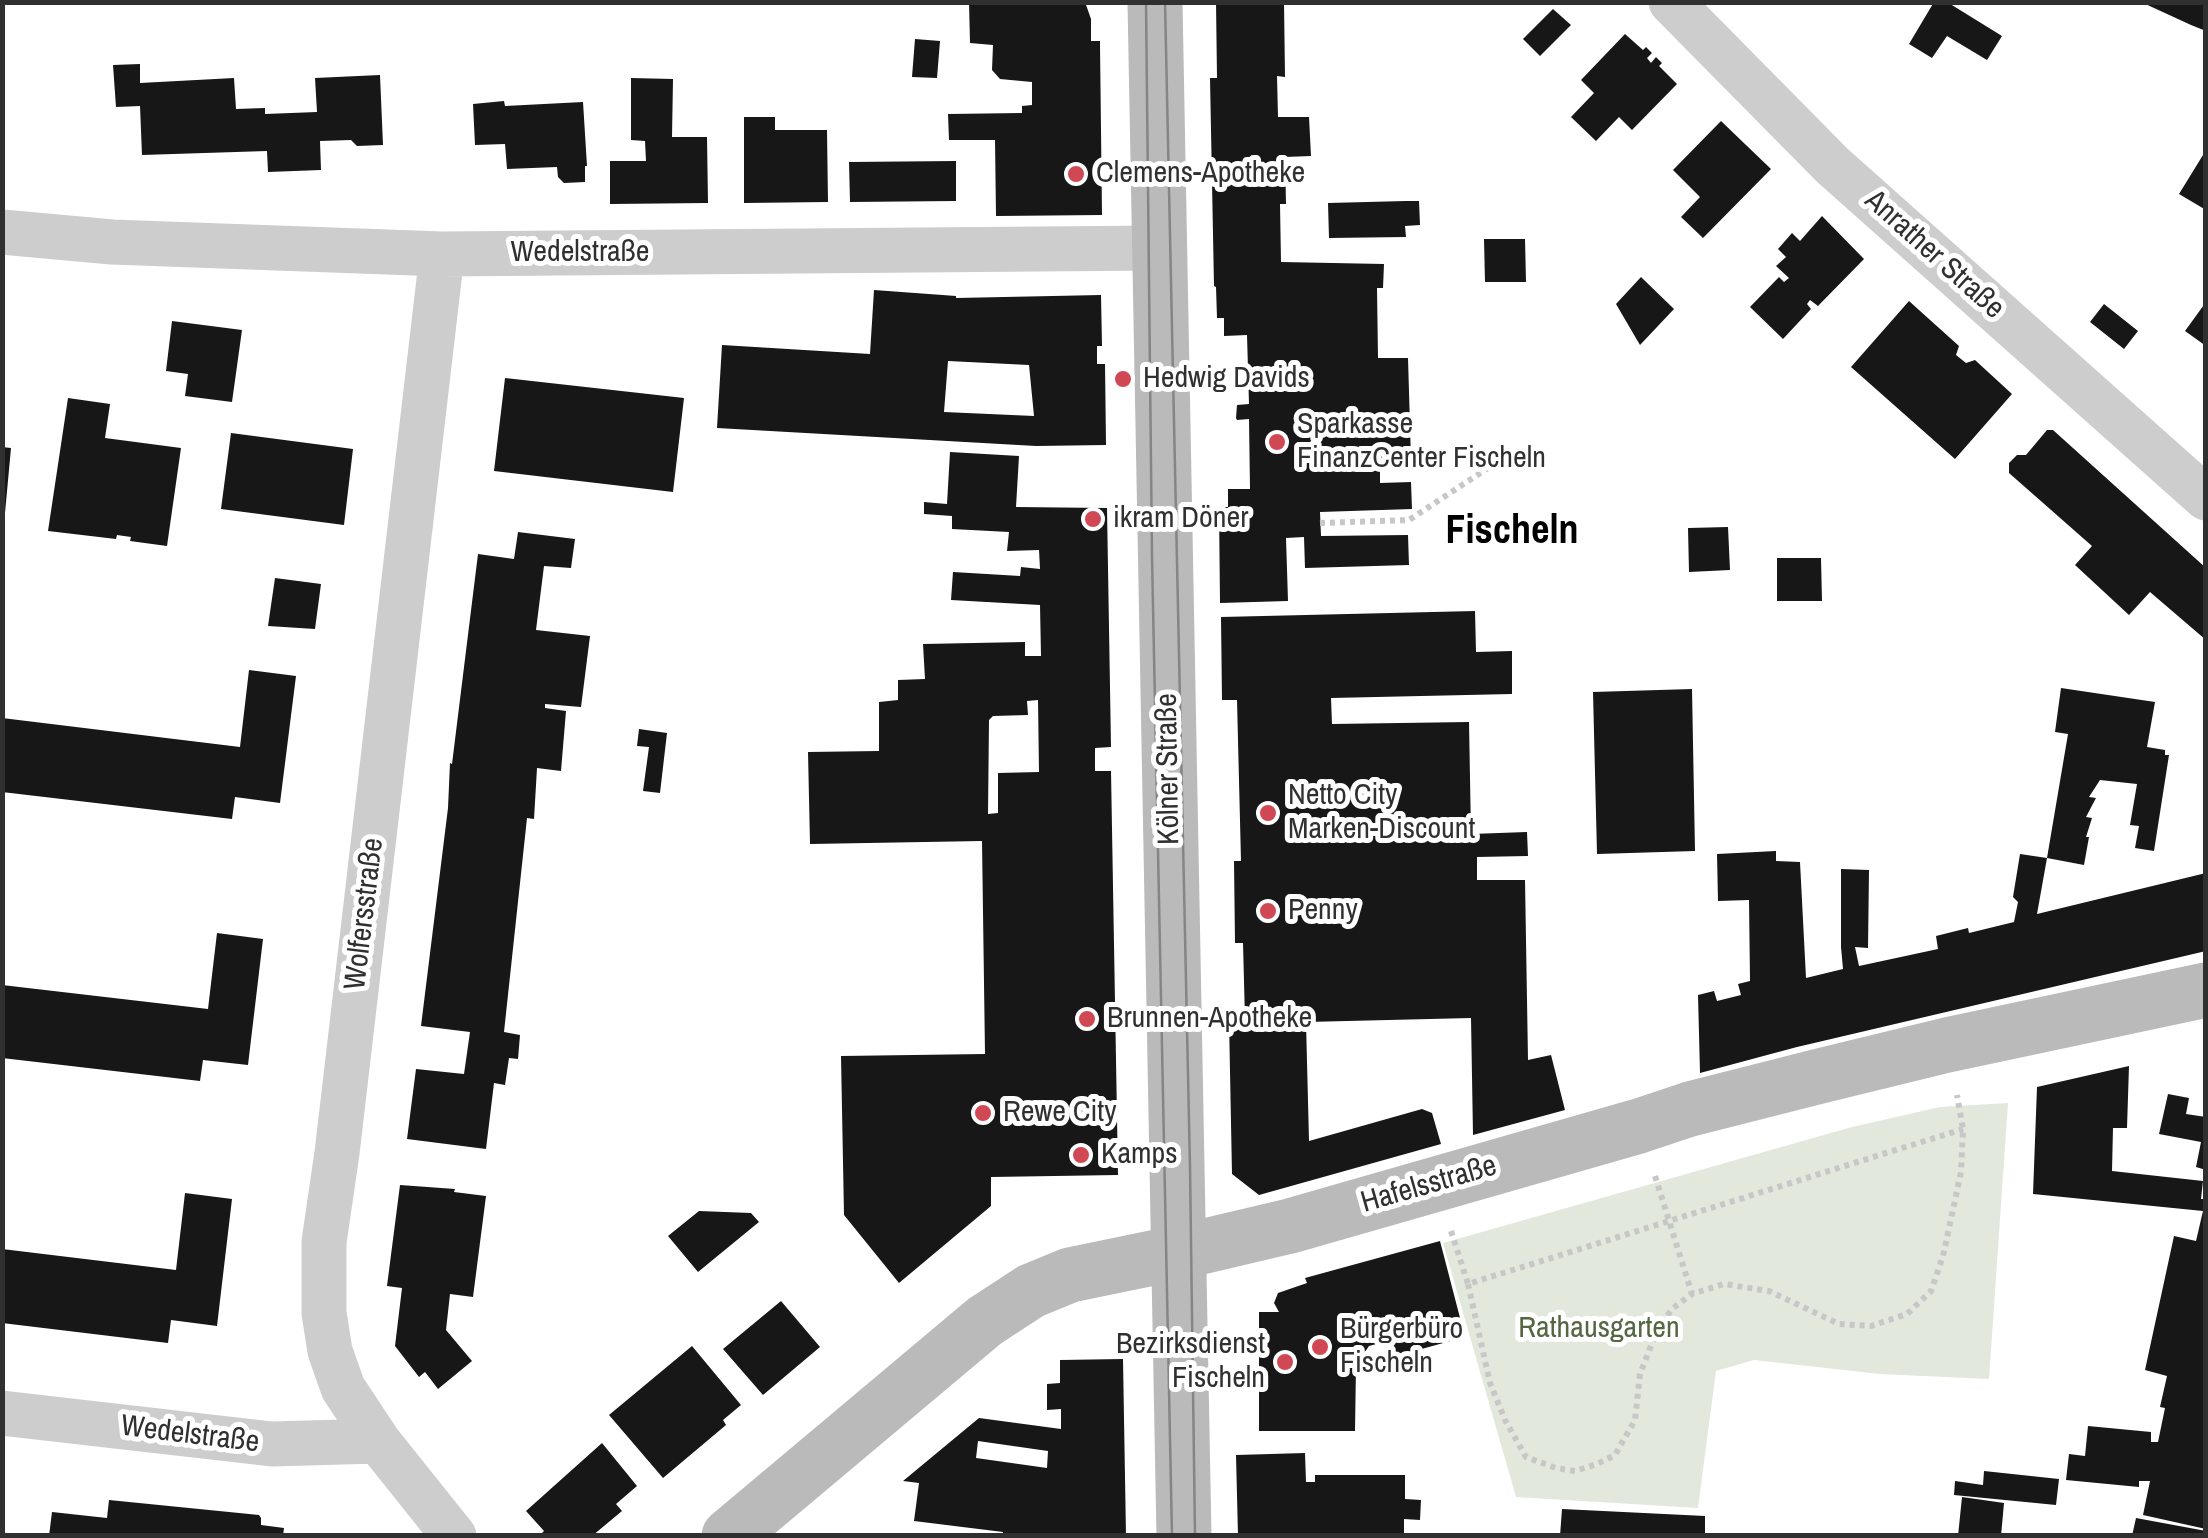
<!DOCTYPE html>
<html>
<head>
<meta charset="utf-8">
<style>
  body { margin:0 }
  #map { position:relative; width:2208px; height:1538px; overflow:hidden; background:#fff; font-family:"Archivo Narrow",sans-serif }
  canvas { display:block }
  .frame { position:absolute; inset:0; border:5px solid #303030; pointer-events:none }
</style>
</head>
<body>
<div id="map">
<canvas width="2208" height="1538"></canvas>
<div class="frame"></div>
</div>
<script>
const ctx = document.querySelector('canvas').getContext('2d');
ctx.lineJoin = 'round';
function fill(path, color) { ctx.fillStyle = color; ctx.fill(path, 'evenodd'); }
const poly = rows => new Path2D(rows.map(r => 'M' + r).join(''));
function stroke(path, color, width, dash) { ctx.strokeStyle = color; ctx.lineWidth = width; ctx.lineCap = dash ? 'butt' : 'round'; ctx.setLineDash(dash || []); ctx.stroke(path); }
function write(font, color, halo, rows, align = 'center') {
  ctx.font = font + ' "Archivo Narrow",sans-serif'; ctx.lineWidth = 10; ctx.setLineDash([]); ctx.textBaseline = 'middle'; ctx.strokeStyle = halo; ctx.fillStyle = color; for (const [text, x, y, turn = 0] of rows) {
    ctx.save(); ctx.translate(x, y); ctx.rotate((+turn || 0) * Math.PI / 180); ctx.textAlign = isNaN(turn) ? turn : align; if (halo) ctx.strokeText(text, 0, 0); ctx.fillText(text, 0, 0); ctx.restore();
  }
}
fill(poly([
  [2008,1103,1989,1379,1880,1374,1754,1360,1716,1371,1698,1508,1516,1497,1443,1243,1852,1127,1940,1107]
]), '#e3e8dd');
fill(poly([
  [969,2,1085,2,1091,19,1091,41,1100,41,1100,45,1102,215,996,216,995,140,949,140,948,114,1022,113,1022,106,1032,105,1032,82,1000,79,992,70,993,45,970,43],
  [1216,2,1284,2,1285,77,1277,76,1278,117,1309,117,1311,156,1285,157,1286,204,1280,204,1281,262,1384,264,1383,288,1377,288,1378,358,1408,358,1411,460,1380,460,1380,483,1411,482,1412,509,1320,512,1321,536,1408,535,1409,565,1305,568,1304,537,1286,538,1288,601,1220,603,1219,507,1228,507,1228,489,1250,489,1249,419,1237,420,1236,418,1237,405,1249,404,1247,335,1224,336,1224,318,1217,318,1216,287,1214,286,1210,78,1217,78],
  [1934,2,1947,2,2002,36,1987,60,1947,36,1932,58,1909,44],
  [2141,2,2206,2,2206,31,2191,25],
  [1553,9,1571,25,1540,56,1523,39],
  [1625,34,1643,50,1646,47,1652,53,1647,58,1651,63,1656,57,1662,63,1659,66,1677,84,1632,130,1619,117,1596,141,1571,117,1594,93,1581,80],
  [915,39,940,41,937,78,912,77],
  [140,64,140,83,234,78,236,109,265,108,265,114,317,112,315,78,380,75,383,145,357,146,351,140,320,141,321,170,268,172,267,151,142,155,140,106,116,107,113,65],
  [631,78,673,79,672,137,707,137,708,203,610,204,610,161,646,161,645,141,631,140],
  [504,101,505,106,583,102,587,166,585,166,585,182,564,183,558,177,557,167,507,169,505,144,475,145,473,104],
  [744,117,775,117,775,130,827,130,828,202,744,203],
  [1721,121,1771,169,1703,238,1681,217,1700,197,1673,170],
  [2203,155,2206,157,2206,210,2179,194],
  [956,161,956,201,850,202,849,162],
  [1406,201,1419,201,1420,225,1405,226,1406,237,1329,238,1328,203],
  [1822,216,1864,259,1818,306,1810,300,1807,304,1811,309,1783,339,1750,307,1779,277,1784,282,1789,278,1776,266,1786,257,1778,249,1792,233,1800,241],
  [1484,239,1525,239,1526,282,1485,282],
  [1641,277,1674,309,1640,345,1616,304],
  [874,290,956,296,956,298,1101,295,1102,346,1097,346,1097,364,1105,364,1106,445,1036,446,717,428,722,345,870,354],
  [948,361,1029,365,1034,416,944,412],
  [1909,301,1959,346,1956,355,1966,363,1975,360,2012,394,1955,459,1851,367],
  [2206,302,2206,346,2185,331],
  [2104,304,2138,331,2124,349,2090,322],
  [172,321,242,330,232,402,185,396,188,374,166,371],
  [505,378,684,398,673,492,494,471],
  [68,398,110,404,105,438,181,448,167,546,130,541,131,537,117,535,116,539,48,531],
  [2047,430,2053,430,2206,568,2206,640,2150,592,2129,615,2075,565,2092,546,2009,473,2009,463,2017,455,2026,455],
  [231,433,353,449,344,525,221,509],
  [2,447,11,448,5,513,2,513],
  [950,452,1019,456,1016,507,1107,508,1111,747,1095,748,1095,771,1111,771,1118,1175,991,1177,991,1206,899,1283,844,1215,841,1056,985,1054,982,841,810,844,808,752,879,751,879,702,898,700,898,680,925,679,923,644,1025,642,1025,656,1041,656,1040,605,951,600,953,572,1020,576,1021,567,1040,569,1039,550,1007,551,1009,532,952,529,952,516,924,514,924,502,947,504],
  [1038,700,1039,772,998,773,998,813,988,814,989,720,993,716,1028,715,1027,701],
  [1728,527,1730,570,1689,572,1688,528],
  [518,532,575,539,571,568,544,566,536,630,590,636,581,707,545,704,545,708,566,711,561,771,537,768,534,819,527,818,504,1032,520,1035,518,1059,509,1058,505,1085,494,1083,486,1149,407,1139,416,1069,464,1074,470,1032,421,1026,448,808,450,763,452,764,478,554,514,559],
  [1777,558,1821,558,1822,601,1777,601],
  [275,578,321,584,315,629,268,626],
  [1475,611,1476,652,1512,651,1512,694,1331,698,1332,724,1469,722,1471,834,1527,832,1528,856,1477,857,1477,880,1525,880,1528,1060,1551,1055,1565,1110,1473,1135,1471,1018,1306,1022,1309,1141,1422,1109,1432,1113,1441,1144,1259,1195,1232,1174,1229,1020,1245,1020,1243,943,1235,943,1234,861,1241,861,1237,700,1222,700,1221,617],
  [249,670,296,676,280,803,235,797,232,819,2,792,2,718,240,747],
  [2061,688,2155,702,2147,747,2165,750,2165,755,2169,755,2154,851,2135,848,2139,826,2130,825,2137,784,2100,780,2089,797,2096,798,2086,817,2092,818,2086,837,2089,837,2084,865,2047,858,2068,734,2055,732],
  [1692,689,1695,851,1597,854,1593,692],
  [639,729,667,733,660,793,643,791,649,747,637,746],
  [1776,851,1776,861,1800,862,1806,978,1843,969,1841,947,1841,869,1869,870,1868,948,1855,947,1859,966,1938,949,1936,936,1968,928,1969,933,2014,922,2018,902,2013,897,2020,854,2047,858,2037,914,2206,873,2206,951,1797,1047,1700,1073,1698,995,1714,991,1717,1001,1741,995,1738,984,1750,981,1749,900,1718,901,1717,854],
  [217,933,263,939,248,1065,203,1060,200,1081,2,1058,2,985,208,1009],
  [2129,1066,2127,1128,2113,1128,2112,1171,2203,1181,2201,1199,2206,1199,2206,1529,2143,1515,2150,1481,2139,1481,2139,1487,2066,1480,2069,1454,2085,1456,2088,1426,2151,1432,2151,1442,2158,1442,2165,1408,2160,1407,2167,1376,2145,1370,2174,1236,2196,1241,2203,1211,2033,1194,2037,1087],
  [2168,1094,2189,1098,2186,1114,2206,1117,2206,1170,2196,1167,2201,1142,2159,1134],
  [400,1185,455,1189,454,1192,486,1196,473,1297,450,1294,446,1330,472,1361,438,1389,425,1372,419,1377,395,1346,402,1288,387,1286],
  [185,1193,232,1199,217,1326,171,1320,168,1343,2,1323,2,1249,176,1270],
  [699,1211,751,1213,759,1222,698,1272,668,1236],
  [1440,1241,1465,1337,1389,1358,1384,1342,1369,1346,1356,1365,1355,1431,1259,1431,1259,1312,1279,1312,1274,1303,1278,1293,1307,1283,1305,1278],
  [781,1301,820,1347,763,1395,723,1349],
  [692,1346,741,1405,723,1420,726,1425,663,1478,609,1415],
  [1123,1359,1126,1536,1002,1536,1003,1532,914,1521,919,1483,903,1481,979,1418,1061,1429,1061,1409,1047,1410,1047,1384,1060,1383,1060,1360],
  [978,1441,1048,1451,1047,1468,976,1458],
  [602,1443,637,1486,616,1504,622,1511,592,1536,539,1536,544,1531,526,1511],
  [1305,1453,1306,1482,1315,1482,1315,1475,1405,1475,1405,1499,1421,1500,1420,1520,1404,1519,1404,1536,1238,1536,1236,1455],
  [1984,1471,2059,1479,2056,1505,1954,1495,1955,1481,1983,1485],
  [1962,1497,2004,1503,2001,1536,1958,1536],
  [109,1500,259,1515,261,1518,261,1525,284,1528,283,1536,49,1536,52,1512,107,1518],
  [1562,1509,1705,1516,1705,1536,1560,1536],
  [2136,1518,2206,1531,2206,1536,2132,1536]
]), '#171717');
stroke(poly([
  [1320,523,1409,520,1506,456],
  [1655,1176,1692,1294],
  [1451,1231,1468,1284,1963,1129],
  [1468,1284,1490,1383,1505,1420,1526,1457,1556,1468,1575,1471,1597,1464,1615,1455,1635,1420,1640,1374,1657,1330,1672,1309,1692,1294,1724,1284,1769,1291,1839,1324,1871,1326,1907,1314,1931,1291,1943,1256,1961,1172,1963,1129,1957,1095]
]), '#c7c7c7', 6, [5, 5]);
stroke(poly([
  [1671,2,1832,165,2206,498],
  [2,232,112,242,442,254,1159,248],
  [442,254,337,1153,324,1242,324,1313,330,1351,343,1388,378,1441,454,1536],
  [2,1413,272,1444,378,1441]
]), '#cdcdcd', 45);
stroke(poly([
  [1155,2,1184,1536],
  [729,1536,985,1321,1031,1291,1070,1275,1167,1255,1290,1226,1639,1126,1690,1109,1820,1076,1947,1045,2206,990]
]), '#bababa', 55);
stroke(poly([
  [1146,2,1152,557,1172,1536],
  [1165,2,1190,1167,1195,1536]
]), '#858585', 2.5);
for (const [x, y, r, color] of [
  [1076,174,10,"#d14855"],
  [1123,379,10,"#d14855"],
  [1277,442,10,"#d14855"],
  [1093,519,10,"#d14855"],
  [1268,813,10,"#d14855"],
  [1268,911,10,"#d14855"],
  [1087,1019,10,"#d14855"],
  [983,1113,10,"#d14855"],
  [1081,1155,10,"#d14855"],
  [1320,1347,10,"#d14855"],
  [1285,1362,10,"#d14855"]
]) { const dot = new Path2D(); dot.arc(x, y, r, 0, 2 * Math.PI); ctx.fillStyle = color; ctx.fill(dot); stroke(dot, '#fff', 4); }
write('30px', '#303030', '#fff', [
  ["Clemens-Apotheke",1096,174],
  ["Hedwig Davids",1143,379],
  ["Sparkasse",1297,425],
  ["FinanzCenter Fischeln",1297,459],
  ["ikram Döner",1113,519],
  ["Netto City",1288,796],
  ["Marken-Discount",1288,830],
  ["Penny",1288,911],
  ["Brunnen-Apotheke",1107,1019],
  ["Rewe City",1003,1113],
  ["Kamps",1101,1155],
  ["Bürgerbüro",1340,1330],
  ["Fischeln",1340,1364],
  ["Bezirksdienst",1265,1345,"right"],
  ["Fischeln",1265,1379,"right"]
], 'left');
write('30px', '#303030', '#fff', [
  ["Wedelstraße",580,253],
  ["Anrather Straße",1934,255,42],
  ["Kölner Straße",1169,769,-91],
  ["Wolfersstraße",365,914,-83],
  ["Hafelsstraße",1429,1185,-16],
  ["Wedelstraße",190,1435,7]
]);
write('30px', '#546742', '#fff', [
  ["Rathausgarten",1599,1329]
]);
write('bold 40px', '#000', '#fff', [
  ["Fischeln",1512,532]
]);
</script>
</body>
</html>
